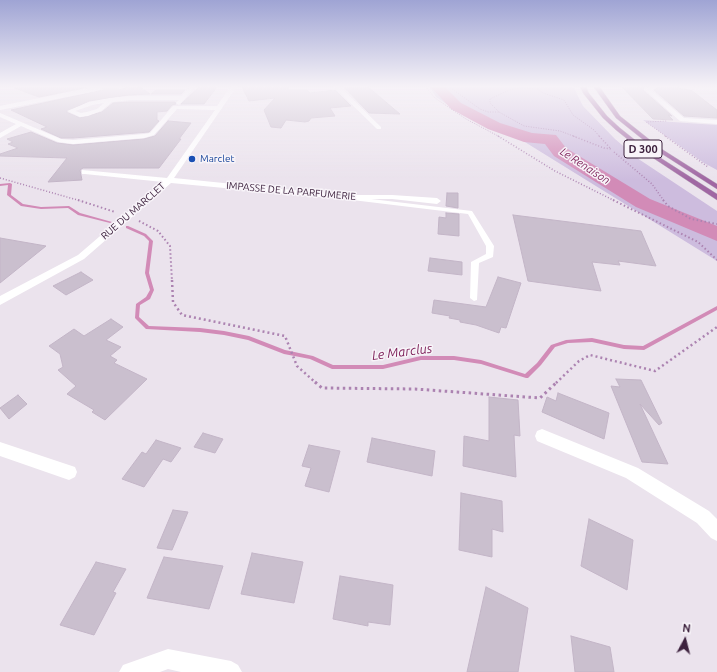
<!DOCTYPE html>
<html>
<head>
<meta charset="utf-8">
<style>
  body { margin:0 }
  #map { position:relative; width:717px; height:672px; overflow:hidden; background:#ebe3ed; font-family:Ubuntu,sans-serif }
  canvas { display:block }
  .north { position:absolute; left:665px; top:620px; width:40px; height:40px; -webkit-text-stroke:3px #f8f4f9; paint-order:stroke; rotate:7deg; font-size:11px; font-weight:700; line-height:16px; text-align:center; color:#3d223e }
  .north::after { content:''; display:block; margin:auto; width:14px; height:18px; background:#3d223e; clip-path:polygon(50% 0,100% 100%,50% 72%,0 100%) }
</style>
</head>
<body>
<div id="map">
<canvas width="717" height="672"></canvas>
<div class="north">N</div>
</div>
<script>
const ctx = document.querySelector('canvas').getContext('2d');
ctx.lineJoin = 'round';
function fill(path, color) { ctx.fillStyle = color; ctx.fill(path, 'evenodd'); }
const poly = rows => new Path2D(rows.map(r => 'M' + r).join(''));
function stroke(path, color, width, dash) { ctx.strokeStyle = color; ctx.lineWidth = width; ctx.lineCap = dash ? 'butt' : 'round'; ctx.setLineDash(dash || []); ctx.stroke(path); }
function write(font, color, halo, rows, align = 'center') {
  ctx.font = font + ' Ubuntu,sans-serif'; ctx.lineWidth = 3; ctx.setLineDash([]); ctx.textBaseline = 'middle'; ctx.strokeStyle = halo; ctx.fillStyle = color; for (const [text, x, y, turn = 0] of rows) {
    ctx.save(); ctx.translate(x, y); ctx.rotate((+turn || 0) * Math.PI / 180); ctx.textAlign = isNaN(turn) ? turn : align; if (halo) ctx.strokeText(text, 0, 0); ctx.fillText(text, 0, 0); ctx.restore();
  }
}
fill(poly([
  [429,86,573,86,583,106,615,139,640,160,717,211,717,261,520,139,491,129,466,117,436,97],
  [643,120,717,125,717,170,704,163]
]), '#cdbcde');
fill(poly([
  [10,183,12,184,11,195,23,204,41,207,69,206,80,213,112,222,110,223,78,215,68,208,41,209,21,206,7,195,8,185,0,186,0,184,10,183],
  [126,226,128,226,146,234,153,241,149,273,154,290,150,299,140,305,139,317,149,326,200,328,224,331,249,336,285,350,313,356,333,365,383,365,421,356,454,356,481,360,525,374,537,363,551,345,566,340,592,338,624,345,643,346,717,306,717,310,644,350,624,349,592,342,568,343,555,347,541,365,528,378,526,378,481,364,454,360,421,360,383,369,332,369,310,359,284,354,248,340,224,335,200,332,146,329,135,318,136,304,146,297,150,290,145,273,149,241,144,236,126,228,126,226]
]), '#d28bb7');
fill(poly([
  [430,86,444,86,461,103,500,123,532,133,556,135,566,148,650,199,717,226,717,241,636,207,554,156,545,144,524,142,488,129,451,109,430,86]
]), '#d28bb7');
const building = poly([
  [14,86,83,86,84,88,39,97,14,88,14,86],
  [132,86,142,88,150,94,129,95,89,101,66,112,80,118,102,112,113,103,129,102,175,102,176,104,172,105,167,111,157,112,157,120,159,121,149,132,73,138,61,138,41,129,47,127,11,110,103,90,119,90,132,86],
  [343,86,367,86,400,114,369,113,343,86],
  [621,86,644,87,643,90,672,116,668,115,673,120,653,119,621,86],
  [661,86,677,86,681,89,691,90,717,110,717,118,684,116,654,90,661,86],
  [199,87,217,87,204,104,181,104,199,87],
  [242,87,288,87,288,90,307,90,310,93,335,90,351,106,330,108,335,116,311,118,309,121,305,122,286,120,281,128,271,127,264,110,275,98,249,101,242,87],
  [156,90,185,90,181,94,151,94,156,90],
  [168,121,191,123,179,139,181,139,159,168,83,168,80,170,82,180,48,182,67,158,0,156,0,154,18,148,8,144,13,142,7,139,31,132,57,143,73,145,144,139,155,136,168,121],
  [447,193,458,193,458,208,446,206,447,193],
  [446,213,459,214,459,236,438,234,439,217,446,218,446,213],
  [513,215,641,231,656,266,618,261,620,265,592,262,601,291,528,281,513,215],
  [0,238,46,246,0,283,0,238],
  [430,258,462,262,462,275,428,271,430,258],
  [81,272,93,280,66,295,53,286,81,272],
  [498,277,521,283,506,328,501,327,499,333,476,325,460,322,460,320,449,318,450,316,432,313,434,300,486,307,498,277],
  [111,319,123,327,106,340,121,347,110,356,117,360,114,363,147,379,105,420,92,412,94,410,67,394,76,386,58,370,63,367,60,354,49,346,74,329,84,336,111,319],
  [616,379,641,380,662,423,659,425,640,404,668,464,642,462,611,386,620,387,616,379],
  [558,393,609,413,604,439,542,412,547,397,556,401,558,393],
  [18,395,27,404,9,419,0,408,18,395],
  [489,397,518,400,520,436,514,435,516,477,463,466,464,436,489,441,489,397],
  [203,433,223,439,215,453,194,447,203,433],
  [372,438,435,451,432,476,367,462,372,438],
  [156,440,181,448,171,462,163,459,144,487,122,479,142,452,146,454,156,440],
  [309,445,340,451,329,492,305,486,311,468,302,466,309,445],
  [461,493,502,501,503,532,492,529,492,557,459,550,461,493],
  [173,510,188,512,172,550,157,548,173,510],
  [589,519,633,540,627,590,581,566,589,519],
  [252,553,303,562,294,603,241,594,252,553],
  [164,557,223,566,209,609,147,598,164,557],
  [96,562,126,569,113,592,116,593,94,635,60,625,96,562],
  [340,576,393,585,390,625,368,622,368,626,333,619,340,576],
  [486,587,528,608,518,672,467,672,486,587],
  [571,636,610,647,614,672,575,672,571,636]
]);
fill(building, '#cabfce');
stroke(building, '#c3b5c7', 1);
const secondary = poly([
  [84,86,122,86,119,88,87,88,84,86]
]);
const primary = poly([
  [580,86,586,86,588,92,607,116,620,128,645,148,717,194,717,200,641,150,616,130,603,118,583,93,580,86],
  [593,86,599,86,620,116,660,148,717,184,717,189,656,150,616,118,593,86]
]);
stroke(secondary, '#c9b6cd', 1);
stroke(primary, '#c9c1c9', 1);
stroke(poly([
  [425,86,435,98,466,119,500,137],
  [448,86,480,109,488,112,499,112],
  [541,86,538,89,543,93,564,100,573,115,594,130,600,137],
  [538,89,520,88,509,90,490,99,490,103,499,112,524,126,560,131,576,137],
  [667,137,646,122,667,121]
]), '#ac83b1', 1, [1, 1.5]);
stroke(poly([
  [498,136,555,171,615,201],
  [573,136,604,148,612,149],
  [599,136,611,149],
  [665,136,708,167],
  [614,152,652,184,664,201],
  [0,178,81,201]
]), '#ac83b1', 1.5, [1, 2]);
stroke(poly([
  [78,200,115,212],
  [613,200,698,242,717,260],
  [663,200,668,206,691,219,717,224],
  [139,221,158,231,170,246,172,281]
]), '#ac83b1', 2, [1.5, 2.5]);
stroke(poly([
  [172,280,173,302,182,315,285,336,297,366,316,383],
  [556,383,579,361,590,355,655,371,717,327]
]), '#ac83b1', 2.5, [2, 3]);
stroke(poly([
  [315,382,322,388,415,389,540,398,557,382]
]), '#ac83b1', 3, [2.5, 3.5]);
fill(poly([
  [346,196,472,211,494,246,493,257,479,263,477,300,474,301,470,298,471,262,486,254,486,246,468,214,344,199,344,197,346,196]
]), '#fff');
fill(poly([
  [100,86,108,86,96,91,0,110,0,106,100,86],
  [190,86,196,86,179,105,176,103,179,100,129,100,112,102,101,111,88,116,80,117,67,111,89,102,110,98,129,96,182,96,190,86],
  [104,103,97,109,87,112,81,113,75,111,92,105,104,103],
  [231,86,237,86,174,178,342,195,392,195,437,198,441,201,437,204,392,199,342,199,171,183,84,259,0,305,0,296,78,255,163,182,85,174,82,174,82,170,167,178,215,110,177,109,154,135,144,138,73,144,58,142,21,126,0,138,0,133,16,124,0,117,0,113,61,139,73,140,144,134,150,133,173,106,217,106,231,86],
  [333,86,339,86,381,127,381,129,377,129,333,86],
  [651,86,660,86,651,90,684,118,717,120,717,124,680,121,644,89,651,86],
  [678,86,717,87,717,91,681,88,678,86],
  [542,429,638,468,709,511,717,519,717,541,711,538,697,523,626,478,537,441,535,436,537,431,542,429],
  [0,442,75,467,77,472,75,477,69,480,0,456,0,442],
  [168,649,231,661,238,665,242,672,181,672,168,669,160,672,119,672,123,665,168,649]
]), '#fff');
fill(secondary, '#fff');
fill(primary, '#a067a3');
const sky = ctx.createLinearGradient(0, 0, 0, 180);
sky.addColorStop(0, '#9fa4d4');
sky.addColorStop(0.48, '#f6f2f7');
sky.addColorStop(1, '#f6f2f700');
ctx.fillStyle = sky;
ctx.fillRect(0, 0, 717, 180);
for (const [x, y, r, color] of [
  [192,159,4,"#1a4fb4"]
]) { const dot = new Path2D(); dot.arc(x, y, r, 0, 2 * Math.PI); ctx.fillStyle = color; ctx.fill(dot); stroke(dot, '#f8f4f9', 1.5); }
write('10px', '#164399', '#f8f4f9', [
  ["Marclet",200,159]
], 'left');
write('10px', '#3d223e', '#f8f4f9', [
  ["IMPASSE DE LA PARFUMERIE",291,191,5],
  ["RUE DU MARCLET",133,211,-41]
]);
for (const [x, y, w] of [
  [643,149,38]
]) { const box = new Path2D(); box.roundRect(x - w / 2, y - 9, w, 18, 3); ctx.fillStyle = '#f8f4f9'; ctx.fill(box); stroke(box, '#3d223e', 1); }
write('bold 11px', '#3d223e', null, [
  ["D 300",643,149]
]);
write('italic 11px', '#7b1c56', '#f8f4f9', [
  ["Le Renaison",585,166,33]
]);
write('italic 13px', '#7b1c56', '#f8f4f9', [
  ["Le Marclus",402,352,-7]
]);
</script>
</body>
</html>
